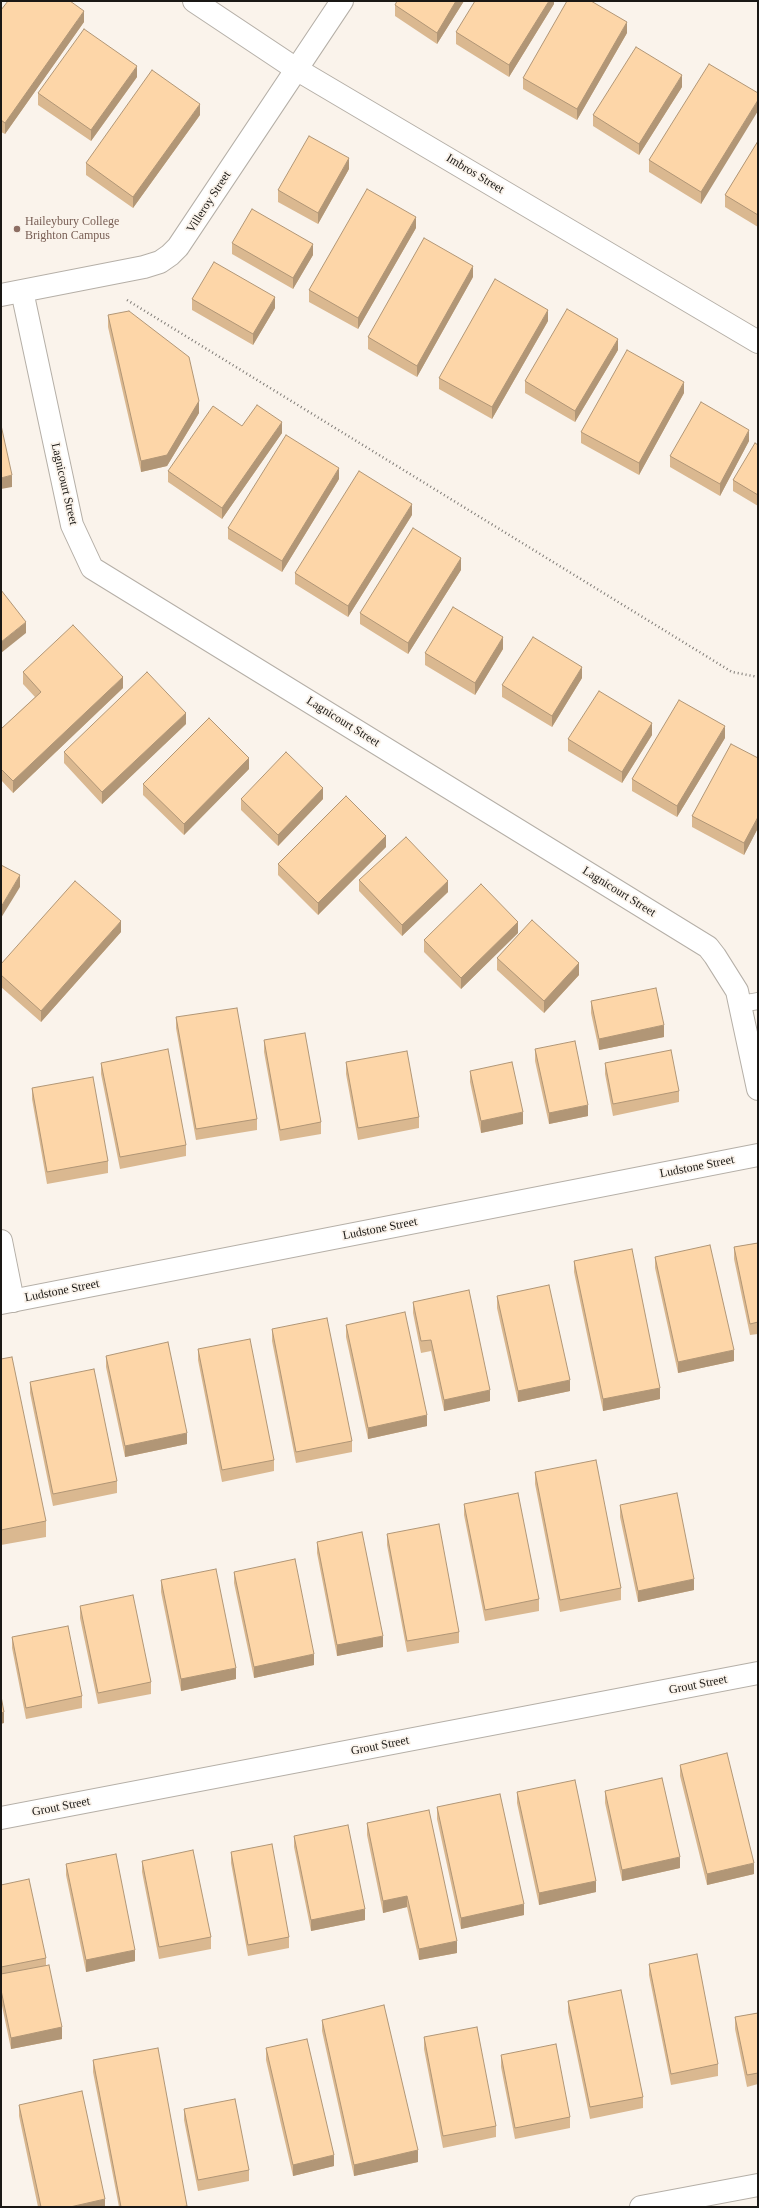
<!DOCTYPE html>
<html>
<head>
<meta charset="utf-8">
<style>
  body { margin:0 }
  #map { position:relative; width:759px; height:2208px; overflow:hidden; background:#faf3eb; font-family:Georgia,serif }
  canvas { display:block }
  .frame { position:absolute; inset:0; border:2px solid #1a1815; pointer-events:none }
</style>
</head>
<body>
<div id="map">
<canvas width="759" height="2208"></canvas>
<div class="frame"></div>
</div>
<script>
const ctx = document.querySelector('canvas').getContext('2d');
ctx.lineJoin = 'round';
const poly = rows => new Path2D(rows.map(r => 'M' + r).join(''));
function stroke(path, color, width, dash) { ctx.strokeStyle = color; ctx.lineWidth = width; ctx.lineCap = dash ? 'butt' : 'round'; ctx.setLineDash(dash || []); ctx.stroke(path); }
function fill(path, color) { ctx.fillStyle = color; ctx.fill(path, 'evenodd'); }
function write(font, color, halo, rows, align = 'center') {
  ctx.font = font + ' Georgia,serif'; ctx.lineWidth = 3.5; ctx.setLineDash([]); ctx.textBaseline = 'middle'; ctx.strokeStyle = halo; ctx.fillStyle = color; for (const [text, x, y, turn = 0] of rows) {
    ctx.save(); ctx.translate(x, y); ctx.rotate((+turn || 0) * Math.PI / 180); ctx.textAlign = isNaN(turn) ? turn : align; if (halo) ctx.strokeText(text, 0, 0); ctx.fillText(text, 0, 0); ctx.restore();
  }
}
const service = poly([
  [741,1004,758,1001]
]);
const minor = poly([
  [194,1,296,69,758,342],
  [22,291,72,525,92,568,708,947,715,956,737,991,758,1089],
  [1,295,144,267,160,262,170,255,178,247,342,1],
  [1,1241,13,1301],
  [1,1818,758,1673],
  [641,2207,758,2185]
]);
const tertiary = poly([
  [1,1303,758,1155]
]);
stroke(service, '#b5afa7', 18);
stroke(minor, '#b5afa7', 24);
stroke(tertiary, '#b5afa7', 24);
stroke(poly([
  [127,300,732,672,758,677]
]), '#7f7b76', 2.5, [1, 3]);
stroke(service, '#fff', 16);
stroke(minor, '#fff', 22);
stroke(tertiary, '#fff', 22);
fill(poly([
  [464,1,437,44,395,16,395,5],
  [554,1,554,4,509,77,456,44,456,32],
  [1,10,84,22,5,134,1,132],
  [627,33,577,120,523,89,523,78],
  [137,77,91,141,38,105,38,93],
  [682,87,639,155,593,126,593,115],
  [758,93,701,204,649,172,649,160],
  [200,115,133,208,86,175,86,163],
  [758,141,758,227,725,207,725,195],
  [349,169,318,224,278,202,278,190],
  [416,228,358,329,309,302,309,290],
  [232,243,313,255,293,289,232,254],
  [473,277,417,377,368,349,368,337],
  [192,299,275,308,253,345,192,310],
  [108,315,199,413,167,466,141,472,108,327],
  [548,321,492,419,439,389,439,378],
  [618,350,575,422,525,393,525,381],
  [684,393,639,475,581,443,581,432],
  [242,426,282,433,222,519,168,482,168,471],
  [749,441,720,496,670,467,670,456],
  [758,445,758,506,733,491,733,480],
  [339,479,282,572,228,539,228,528],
  [412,515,348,617,295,584,295,573],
  [461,570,408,654,360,624,360,613],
  [503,649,475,695,425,665,425,653],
  [23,672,123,688,13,793,1,780,1,729,35,697,23,684],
  [582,678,552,727,502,697,502,685],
  [186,724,102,804,64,763,64,752],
  [652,735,622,783,568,751,568,739],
  [725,738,677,817,632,791,632,779],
  [758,758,758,828,744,855,692,827,692,816],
  [249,769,184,835,143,795,143,784],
  [241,799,323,799,278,846,241,810],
  [386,847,318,915,278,875,278,864],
  [359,880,448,892,402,936,359,891],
  [121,932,41,1022,1,987,1,964],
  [518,933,461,989,424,952,424,940],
  [497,958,579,975,544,1013,497,970],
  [591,1001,664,1037,599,1050,591,1013],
  [176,1017,257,1119,257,1130,196,1140,176,1028],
  [264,1040,321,1122,321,1134,280,1141,264,1052],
  [535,1049,588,1116,549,1124,535,1061],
  [346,1062,419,1117,419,1128,358,1140,346,1074],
  [101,1063,186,1145,186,1156,120,1169,101,1074],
  [605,1063,679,1091,679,1102,613,1116,605,1074],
  [470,1071,523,1124,481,1133,470,1082],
  [32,1088,108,1161,108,1173,47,1184,32,1099],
  [758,1243,758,1334,750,1335,734,1259,734,1247],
  [655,1257,734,1361,678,1373,655,1268],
  [574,1261,660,1399,603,1411,574,1272],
  [497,1296,570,1391,518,1402,497,1308],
  [413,1302,490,1401,444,1411,431,1351,421,1353,413,1313],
  [346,1325,427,1426,368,1439,346,1337],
  [272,1329,352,1441,352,1452,296,1463,272,1341],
  [198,1349,274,1460,274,1471,222,1482,198,1360],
  [106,1356,187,1444,125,1457,106,1367],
  [1,1359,46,1521,46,1537,1,1545],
  [30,1382,117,1481,117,1493,53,1506,30,1393],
  [535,1472,621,1588,621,1600,560,1612,535,1484],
  [464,1504,539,1599,539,1611,485,1621,464,1515],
  [620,1505,694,1590,638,1602,620,1517],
  [387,1534,459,1632,459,1643,407,1652,387,1545],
  [317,1542,383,1647,337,1656,317,1553],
  [234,1572,314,1665,254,1678,234,1583],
  [161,1580,236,1679,181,1691,161,1592],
  [80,1606,151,1682,151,1694,98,1704,80,1618],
  [12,1637,82,1696,82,1708,26,1719,12,1648],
  [758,1756,758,1774,757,1768,757,1757],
  [680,1765,754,1874,707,1885,680,1776],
  [605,1791,680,1868,622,1881,605,1803],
  [517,1792,596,1892,539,1905,517,1803],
  [437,1807,524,1915,461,1929,437,1819],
  [367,1823,457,1953,419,1960,407,1907,383,1913,367,1835],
  [294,1836,365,1920,311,1931,294,1847],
  [231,1852,289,1937,289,1948,248,1956,231,1863],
  [142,1861,211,1937,211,1949,159,1959,142,1872],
  [66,1864,135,1961,86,1972,66,1875],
  [1,1885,46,1958,46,1965,62,2039,11,2049,1,2001],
  [649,1964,718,2064,718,2076,671,2085,649,1975],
  [568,2001,643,2097,643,2108,590,2119,568,2012],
  [758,2013,758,2084,747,2087,735,2029,735,2017],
  [322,2020,418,2162,354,2176,322,2031],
  [424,2037,496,2126,496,2137,443,2148,424,2049],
  [266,2048,334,2166,293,2176,266,2060],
  [501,2055,570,2117,570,2128,515,2139,501,2067],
  [93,2060,187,2206,187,2207,119,2207,93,2072],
  [19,2105,105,2207,38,2207,19,2116],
  [184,2109,249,2170,249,2181,198,2191,184,2120]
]), '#dab890');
fill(poly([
  [456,1,464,1,437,44,437,33],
  [549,1,554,1,554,4,509,77,509,65],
  [84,11,84,22,5,134,5,123],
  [627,22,627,33,577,120,577,109],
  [137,66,137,77,91,141,91,130],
  [682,75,682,87,639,155,639,144],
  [758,100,758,111,701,204,701,192],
  [200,104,200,115,133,208,133,197],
  [349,158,349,169,318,224,318,213],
  [416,217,416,228,358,329,358,318],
  [313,244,313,255,293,289,293,278],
  [473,266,473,277,417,377,417,366],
  [275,297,275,308,253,345,253,334],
  [548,310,548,321,492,419,492,407],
  [618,339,618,350,575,422,575,411],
  [684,382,684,393,639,475,639,463],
  [199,401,199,413,167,466,141,472,141,461],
  [282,422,282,433,222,519,222,508],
  [749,430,749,441,720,496,720,484],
  [339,468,339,479,282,572,282,561],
  [12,475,12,487,1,489,1,478],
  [412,504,412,515,348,617,348,606],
  [461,558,461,570,408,654,408,643],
  [26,622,26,633,1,653,1,642],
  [503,637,503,649,475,695,475,683],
  [582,667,582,678,552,727,552,716],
  [123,677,123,688,13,793,13,781],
  [186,713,186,724,102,804,102,792],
  [652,723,652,735,622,783,622,772],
  [725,726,725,738,677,817,677,806],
  [249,758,249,769,184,835,184,824],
  [323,788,323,799,278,846,278,835],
  [758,817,758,828,744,855,744,843],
  [386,836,386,847,318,915,318,903],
  [20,875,20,887,1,918,1,907],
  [448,881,448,892,402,936,402,925],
  [121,921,121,932,41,1022,41,1011],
  [518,922,518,933,461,989,461,978],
  [579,963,579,975,544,1013,544,1001],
  [664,1025,664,1037,599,1050,599,1039],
  [588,1105,588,1116,549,1124,549,1113],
  [523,1112,523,1124,481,1133,481,1121],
  [734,1350,734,1361,678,1373,678,1362],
  [570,1380,570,1391,518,1402,518,1391],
  [660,1388,660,1399,603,1411,603,1399],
  [490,1390,490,1401,444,1411,444,1400],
  [427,1415,427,1426,368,1439,368,1428],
  [187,1433,187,1444,125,1457,125,1446],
  [694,1579,694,1590,638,1602,638,1591],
  [383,1636,383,1647,337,1656,337,1645],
  [314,1654,314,1665,254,1678,254,1667],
  [236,1668,236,1679,181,1691,181,1679],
  [4,1712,4,1723,1,1724,1,1713],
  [680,1857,680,1868,622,1881,622,1870],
  [754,1863,754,1874,707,1885,707,1874],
  [596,1881,596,1892,539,1905,539,1893],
  [407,1896,407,1907,383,1913,383,1901],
  [524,1904,524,1915,461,1929,461,1918],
  [365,1909,365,1920,311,1931,311,1920],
  [457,1941,457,1953,419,1960,419,1949],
  [135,1950,135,1961,86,1972,86,1960],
  [62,2027,62,2039,11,2049,11,2038],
  [418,2150,418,2162,354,2176,354,2165],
  [334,2155,334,2166,293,2176,293,2165],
  [105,2199,105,2207,70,2207]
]), '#b19676');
const building = poly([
  [8,1,70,1,84,11,5,123,1,120,1,10,8,1],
  [397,1,456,1,437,33,395,5,397,1],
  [475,1,549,1,509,65,456,32,475,1],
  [567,1,591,1,627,22,577,109,523,78,567,1],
  [84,29,137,66,91,130,38,93,84,29],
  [636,47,682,75,639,144,593,115,636,47],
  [709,64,758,93,758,100,701,192,649,160,709,64],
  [152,70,200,104,133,197,86,163,152,70],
  [309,136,349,158,318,213,278,190,309,136],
  [758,141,758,215,725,195,758,141],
  [367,189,416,217,358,318,309,290,367,189],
  [252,209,313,244,293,278,232,243,252,209],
  [424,238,473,266,417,366,368,337,424,238],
  [214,262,275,297,253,334,192,299,214,262],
  [495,279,548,310,492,407,439,378,495,279],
  [567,309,618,339,575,411,525,381,567,309],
  [129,311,189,357,199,401,167,455,141,461,108,315,129,311],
  [627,350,684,382,639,463,581,432,627,350],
  [701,402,749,430,720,484,670,456,701,402],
  [257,405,282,422,222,508,168,471,213,406,242,426,257,405],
  [1,425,12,475,1,478,1,425],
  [286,435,339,468,282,561,228,528,286,435],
  [755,443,758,445,758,495,733,480,755,443],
  [359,471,412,504,348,606,295,573,359,471],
  [413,528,461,558,408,643,360,613,413,528],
  [1,590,26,622,1,642,1,590],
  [453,607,503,637,475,683,425,653,453,607],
  [73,625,123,677,13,781,1,769,1,729,41,692,23,672,73,625],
  [533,637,582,667,552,716,502,685,533,637],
  [147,672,186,713,102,792,64,752,147,672],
  [599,691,652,723,622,772,568,739,599,691],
  [679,700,725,726,677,806,632,779,679,700],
  [209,718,249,758,184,824,143,784,209,718],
  [731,744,758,758,758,817,744,843,692,816,731,744],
  [286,752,323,788,278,835,241,799,286,752],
  [346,796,386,836,318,903,278,864,346,796],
  [406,837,448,881,402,925,359,880,406,837],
  [1,865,20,875,1,907,1,865],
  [75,881,121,921,41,1011,1,975,1,964,75,881],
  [481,884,518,922,461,978,424,940,481,884],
  [532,920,579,963,544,1001,497,958,532,920],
  [656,988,664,1025,599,1039,591,1001,656,988],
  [237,1008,257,1119,196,1129,176,1017,237,1008],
  [305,1033,321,1122,280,1130,264,1040,305,1033],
  [575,1041,588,1105,549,1113,535,1049,575,1041],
  [168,1049,186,1145,120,1157,101,1063,168,1049],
  [671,1050,679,1091,613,1104,605,1063,671,1050],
  [407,1051,419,1117,358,1128,346,1062,407,1051],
  [512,1062,523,1112,481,1121,470,1071,512,1062],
  [93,1077,108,1161,47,1172,32,1088,93,1077],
  [758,1243,758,1322,750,1324,734,1247,758,1243],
  [710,1245,734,1350,678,1362,655,1257,710,1245],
  [632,1249,660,1388,603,1399,574,1261,632,1249],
  [549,1285,570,1380,518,1391,497,1296,549,1285],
  [469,1290,490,1390,444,1400,431,1340,421,1341,413,1302,469,1290],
  [405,1312,427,1415,368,1428,346,1325,405,1312],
  [327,1318,352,1441,296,1452,272,1329,327,1318],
  [250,1339,274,1460,222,1470,198,1349,250,1339],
  [168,1342,187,1433,125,1446,106,1356,168,1342],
  [12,1357,46,1521,1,1530,1,1359,12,1357],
  [94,1369,117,1481,53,1494,30,1382,94,1369],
  [596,1460,621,1588,560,1600,535,1472,596,1460],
  [518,1493,539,1599,485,1610,464,1504,518,1493],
  [677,1493,694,1579,638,1591,620,1505,677,1493],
  [439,1524,459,1632,407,1641,387,1534,439,1524],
  [362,1532,383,1636,337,1645,317,1542,362,1532],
  [295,1559,314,1654,254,1667,234,1572,295,1559],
  [216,1569,236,1668,181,1679,161,1580,216,1569],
  [133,1595,151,1682,98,1693,80,1606,133,1595],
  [68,1626,82,1696,26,1708,12,1637,68,1626],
  [1,1696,4,1712,1,1713,1,1696],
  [727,1753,754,1863,707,1874,680,1765,727,1753],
  [662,1778,680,1857,622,1870,605,1791,662,1778],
  [575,1780,596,1881,539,1893,517,1792,575,1780],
  [500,1794,524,1904,461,1918,437,1807,500,1794],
  [429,1810,457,1941,419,1949,407,1896,383,1901,367,1823,429,1810],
  [348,1825,365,1909,311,1920,294,1836,348,1825],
  [272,1844,289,1937,248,1945,231,1852,272,1844],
  [193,1850,211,1937,159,1947,142,1861,193,1850],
  [116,1854,135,1950,86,1960,66,1864,116,1854],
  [29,1879,46,1958,1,1967,1,1885,29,1879],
  [697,1954,718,2064,671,2074,649,1964,697,1954],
  [49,1965,62,2027,11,2038,1,1990,1,1974,49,1965],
  [621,1990,643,2097,590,2107,568,2001,621,1990],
  [384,2005,418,2150,354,2165,322,2020,384,2005],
  [758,2013,758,2073,747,2075,735,2017,758,2013],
  [477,2027,496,2126,443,2136,424,2037,477,2027],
  [307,2039,334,2155,293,2165,266,2048,307,2039],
  [556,2044,570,2117,515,2128,501,2055,556,2044],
  [158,2048,187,2206,181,2207,121,2207,93,2060,158,2048],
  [82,2091,105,2199,70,2207,41,2207,19,2105,82,2091],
  [235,2099,249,2170,198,2180,184,2109,235,2099]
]);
fill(building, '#fdd6a8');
stroke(building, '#b19676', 1);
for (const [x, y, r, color] of [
  [17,229,4,"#8d6e63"]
]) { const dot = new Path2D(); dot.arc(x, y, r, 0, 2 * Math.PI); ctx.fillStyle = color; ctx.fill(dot); stroke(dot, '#faf3eb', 1.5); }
write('12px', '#1a1815', '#faf3eb', [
  ["Imbros Street",475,174,31],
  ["Villeroy Street",209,202,-57],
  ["Lagnicourt Street",64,484,77],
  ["Lagnicourt Street",343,722,32],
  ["Lagnicourt Street",619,892,32],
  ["Ludstone Street",697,1167,-11],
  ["Ludstone Street",380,1229,-11],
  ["Ludstone Street",62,1291,-11],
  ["Grout Street",698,1685,-11],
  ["Grout Street",380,1746,-11],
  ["Grout Street",61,1807,-11]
]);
write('12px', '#785e54', '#faf3eb', [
  ["Haileybury College",25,222],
  ["Brighton Campus",25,236]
], 'left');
</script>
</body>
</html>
